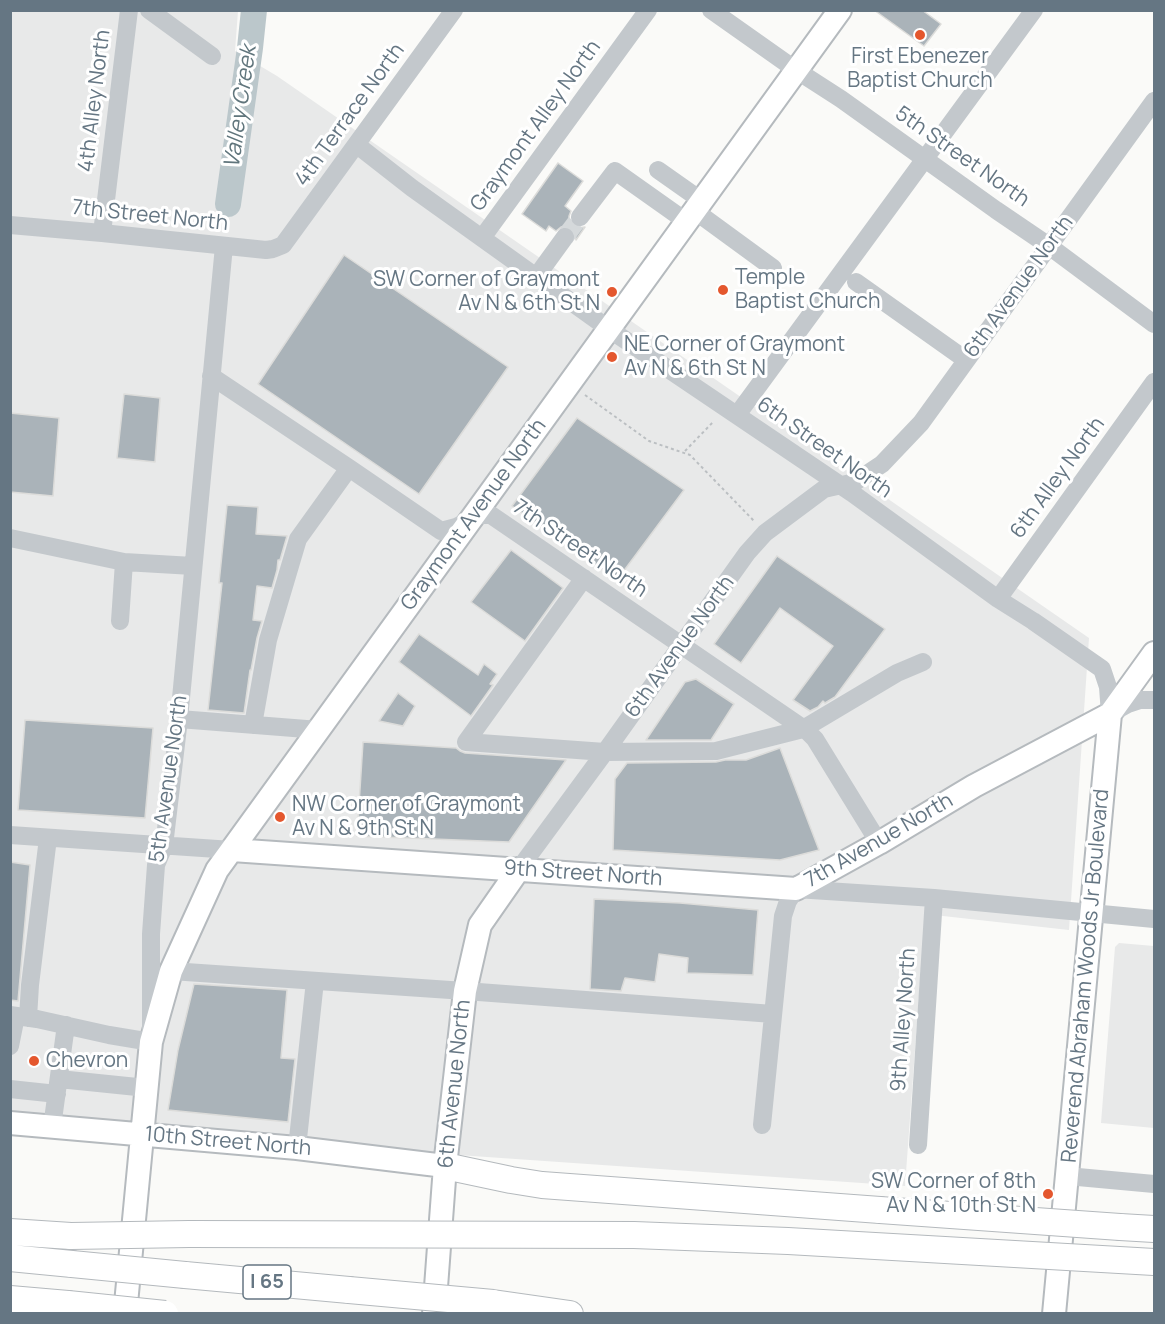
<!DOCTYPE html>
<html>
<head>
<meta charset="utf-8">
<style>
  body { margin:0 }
  #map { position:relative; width:1165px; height:1324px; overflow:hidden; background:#fafaf8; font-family:Manrope,sans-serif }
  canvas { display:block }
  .frame { position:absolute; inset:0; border:12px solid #657683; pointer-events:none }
</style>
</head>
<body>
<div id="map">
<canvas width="1165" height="1324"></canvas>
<div class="frame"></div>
</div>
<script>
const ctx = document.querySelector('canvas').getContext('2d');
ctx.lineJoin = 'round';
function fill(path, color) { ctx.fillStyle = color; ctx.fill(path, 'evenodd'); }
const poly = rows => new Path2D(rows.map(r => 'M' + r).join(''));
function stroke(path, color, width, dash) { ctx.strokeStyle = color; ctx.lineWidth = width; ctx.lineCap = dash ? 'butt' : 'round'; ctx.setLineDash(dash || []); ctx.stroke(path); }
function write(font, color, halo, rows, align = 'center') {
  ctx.font = font + ' Manrope,sans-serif'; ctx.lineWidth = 6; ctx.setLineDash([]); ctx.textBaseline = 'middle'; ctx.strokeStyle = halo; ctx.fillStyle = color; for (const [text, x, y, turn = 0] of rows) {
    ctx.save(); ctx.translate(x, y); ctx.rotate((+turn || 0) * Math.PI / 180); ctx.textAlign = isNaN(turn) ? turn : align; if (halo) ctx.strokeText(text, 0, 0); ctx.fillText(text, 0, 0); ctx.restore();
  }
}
fill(poly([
  [10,11,238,11,235,51,277,76,1089,638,1069,930,925,914,905,1186,11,1124],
  [1119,943,1154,946,1154,1128,1101,1123,1115,947]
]), '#e8e9e9');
stroke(poly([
  [228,204,250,48,254,10]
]), '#bbc7cb', 26);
const building = poly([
  [874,10,922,10,941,24,924,46,874,10],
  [558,163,583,181,565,206,571,211,569,216,569,221,573,226,578,228,585,227,576,240,575,233,571,228,566,226,561,227,556,231,549,226,546,231,522,214,558,163],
  [344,255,508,367,419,494,258,384,344,255],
  [124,394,160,398,155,462,117,458,124,394],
  [10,413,59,418,53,496,10,492,10,413],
  [577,418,684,490,617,580,512,506,577,418],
  [227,505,258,507,256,534,287,536,280,560,278,560,277,570,272,588,257,586,253,620,262,621,257,638,251,670,250,670,244,713,208,710,222,583,219,583,227,505],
  [511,550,563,588,525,641,471,602,511,550],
  [777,556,885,629,835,697,825,703,823,701,818,707,810,711,793,700,833,646,780,608,741,663,714,644,777,556],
  [419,634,478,675,484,664,497,674,490,684,493,685,471,716,399,662,419,634],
  [696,679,734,704,711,740,646,740,685,682,696,679],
  [398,693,415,706,403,726,379,721,398,693],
  [25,720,153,728,145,818,18,810,25,720],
  [363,742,456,748,460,751,465,753,566,760,509,842,357,836,363,742],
  [780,748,819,850,780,860,613,850,615,779,627,763,716,762,725,760,746,760,780,748],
  [10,862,30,865,18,1001,10,1000,10,862],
  [594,899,680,903,758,910,753,975,687,973,688,958,659,954,655,982,625,978,621,991,590,989,594,899],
  [194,984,287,990,281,1058,295,1059,288,1122,168,1110,178,1050,194,984]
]);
fill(building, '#aab3b9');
stroke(building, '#dcdcda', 1.5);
stroke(poly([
  [565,237,580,217]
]), '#d5d9db', 18, [18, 9]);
const major = poly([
  [232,850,796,889,879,843,974,786,1110,714],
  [10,1123,297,1148,445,1166],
  [125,1314,151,1042,171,971,217,870,840,10],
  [434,1314,445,1166,465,991,480,925,519,869],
  [1054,1314,1110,714,1154,653]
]);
const highway = poly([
  [445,1166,511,1180,542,1185,880,1210],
  [1120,1227,1154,1229],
  [10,1232,71,1236],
  [10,1258,72,1264],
  [185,1275,349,1290],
  [10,1299,68,1304],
  [493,1303,570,1314]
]);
stroke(major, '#b5babe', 26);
stroke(highway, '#b4b9bd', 28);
stroke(poly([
  [585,395,649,441,690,455,755,522],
  [685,451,714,421]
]), '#bbbfc2', 2, [3, 3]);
stroke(poly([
  [149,10,212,56],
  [711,10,796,70,841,99,996,210,1049,246,1154,324],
  [357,145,412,188,609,329,852,493,998,599,1033,621,1102,669,1108,687,1110,714,1128,704,1140,700,1154,700],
  [658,170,702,201],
  [695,211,773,268],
  [580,217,615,171,687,222],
  [10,225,102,233,266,250,273,249,283,245,454,10],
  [102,233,129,10],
  [482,238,648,10],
  [536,277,565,237],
  [856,282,966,360],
  [211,376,349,468,441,531,456,527,480,515,491,515,807,731,815,739,879,843],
  [737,415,1034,10],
  [10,538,124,562,193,566],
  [998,599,1154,382],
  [120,621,124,562],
  [179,719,319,730],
  [253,725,268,640,298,539,349,468],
  [466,742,605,752,716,751,803,729,897,673,923,662],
  [466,742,584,578],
  [10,835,232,850],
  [519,869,605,752,747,553,765,533,824,489,855,482,882,464,921,423,1154,101],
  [171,971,465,991,773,1014],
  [10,1015,37,1019,109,1035,151,1042,151,934,156,865,164,846,179,719,224,246],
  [28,1018,30,985,48,838],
  [10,1046,16,1016],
  [59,1079,147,1088],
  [10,1089,57,1094],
  [762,1125,783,916,788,901,796,889,934,898,1154,919],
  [52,1127,66,1025],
  [918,1145,934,898],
  [297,1148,315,981],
  [1067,1176,1154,1184]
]), '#c3c8cc', 18);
stroke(major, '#fff', 22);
stroke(highway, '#fff', 26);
const highwayBridge = poly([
  [880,1210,1120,1227],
  [71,1236,189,1234,634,1235,788,1241,1154,1262],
  [72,1264,185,1275],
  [349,1290,493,1303],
  [68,1304,165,1314]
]);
stroke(highwayBridge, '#b4b9bd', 28, []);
stroke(highwayBridge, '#fff', 26);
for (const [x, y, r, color] of [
  [920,35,6,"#e4572e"],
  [723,290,6,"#e4572e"],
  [612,292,6,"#e4572e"],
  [612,357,6,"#e4572e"],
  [280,817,6,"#e4572e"],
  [34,1061,6,"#e4572e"],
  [1048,1194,6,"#e4572e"]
]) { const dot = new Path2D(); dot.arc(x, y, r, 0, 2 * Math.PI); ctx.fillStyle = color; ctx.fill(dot); stroke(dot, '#fff', 2); }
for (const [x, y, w] of [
  [267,1282,48]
]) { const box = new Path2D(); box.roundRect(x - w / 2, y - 17, w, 34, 4.5); ctx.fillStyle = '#fff'; ctx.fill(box); stroke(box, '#657683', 1.5); }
write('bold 20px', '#657683', null, [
  ["I 65",267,1282]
]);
write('21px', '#657683', '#fff', [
  ["First Ebenezer",920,57,"center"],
  ["Baptist Church",920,81,"center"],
  ["Temple",735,278],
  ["Baptist Church",735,302],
  ["SW Corner of Graymont",600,280,"right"],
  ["Av N & 6th St N",600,304,"right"],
  ["NE Corner of Graymont",624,345],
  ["Av N & 6th St N",624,369],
  ["NW Corner of Graymont",292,805],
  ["Av N & 9th St N",292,829],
  ["Chevron",46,1061],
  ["SW Corner of 8th",1036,1182,"right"],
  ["Av N & 10th St N",1036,1206,"right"]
], 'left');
write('21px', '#657683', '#fff', [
  ["4th Alley North",95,101,-83],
  ["4th Terrace North",350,115,-54],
  ["Graymont Alley North",536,126,-54],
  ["5th Street North",962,157,35],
  ["7th Street North",150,216,6],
  ["6th Avenue North",1019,287,-54],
  ["6th Street North",824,448,35],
  ["6th Alley North",1058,478,-54],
  ["Graymont Avenue North",474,515,-54],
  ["7th Street North",580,549,34],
  ["6th Avenue North",680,647,-54],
  ["5th Avenue North",169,779,-82],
  ["7th Avenue North",879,841,-30],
  ["9th Street North",583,874,4],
  ["Reverend Abraham Woods Jr Boulevard",1086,976,-85],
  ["9th Alley North",904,1020,-86],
  ["6th Avenue North",455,1084,-84],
  ["10th Street North",228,1142,5]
]);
write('italic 22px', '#60757c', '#fff', [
  ["Valley Creek",241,107,-82]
]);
</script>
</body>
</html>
